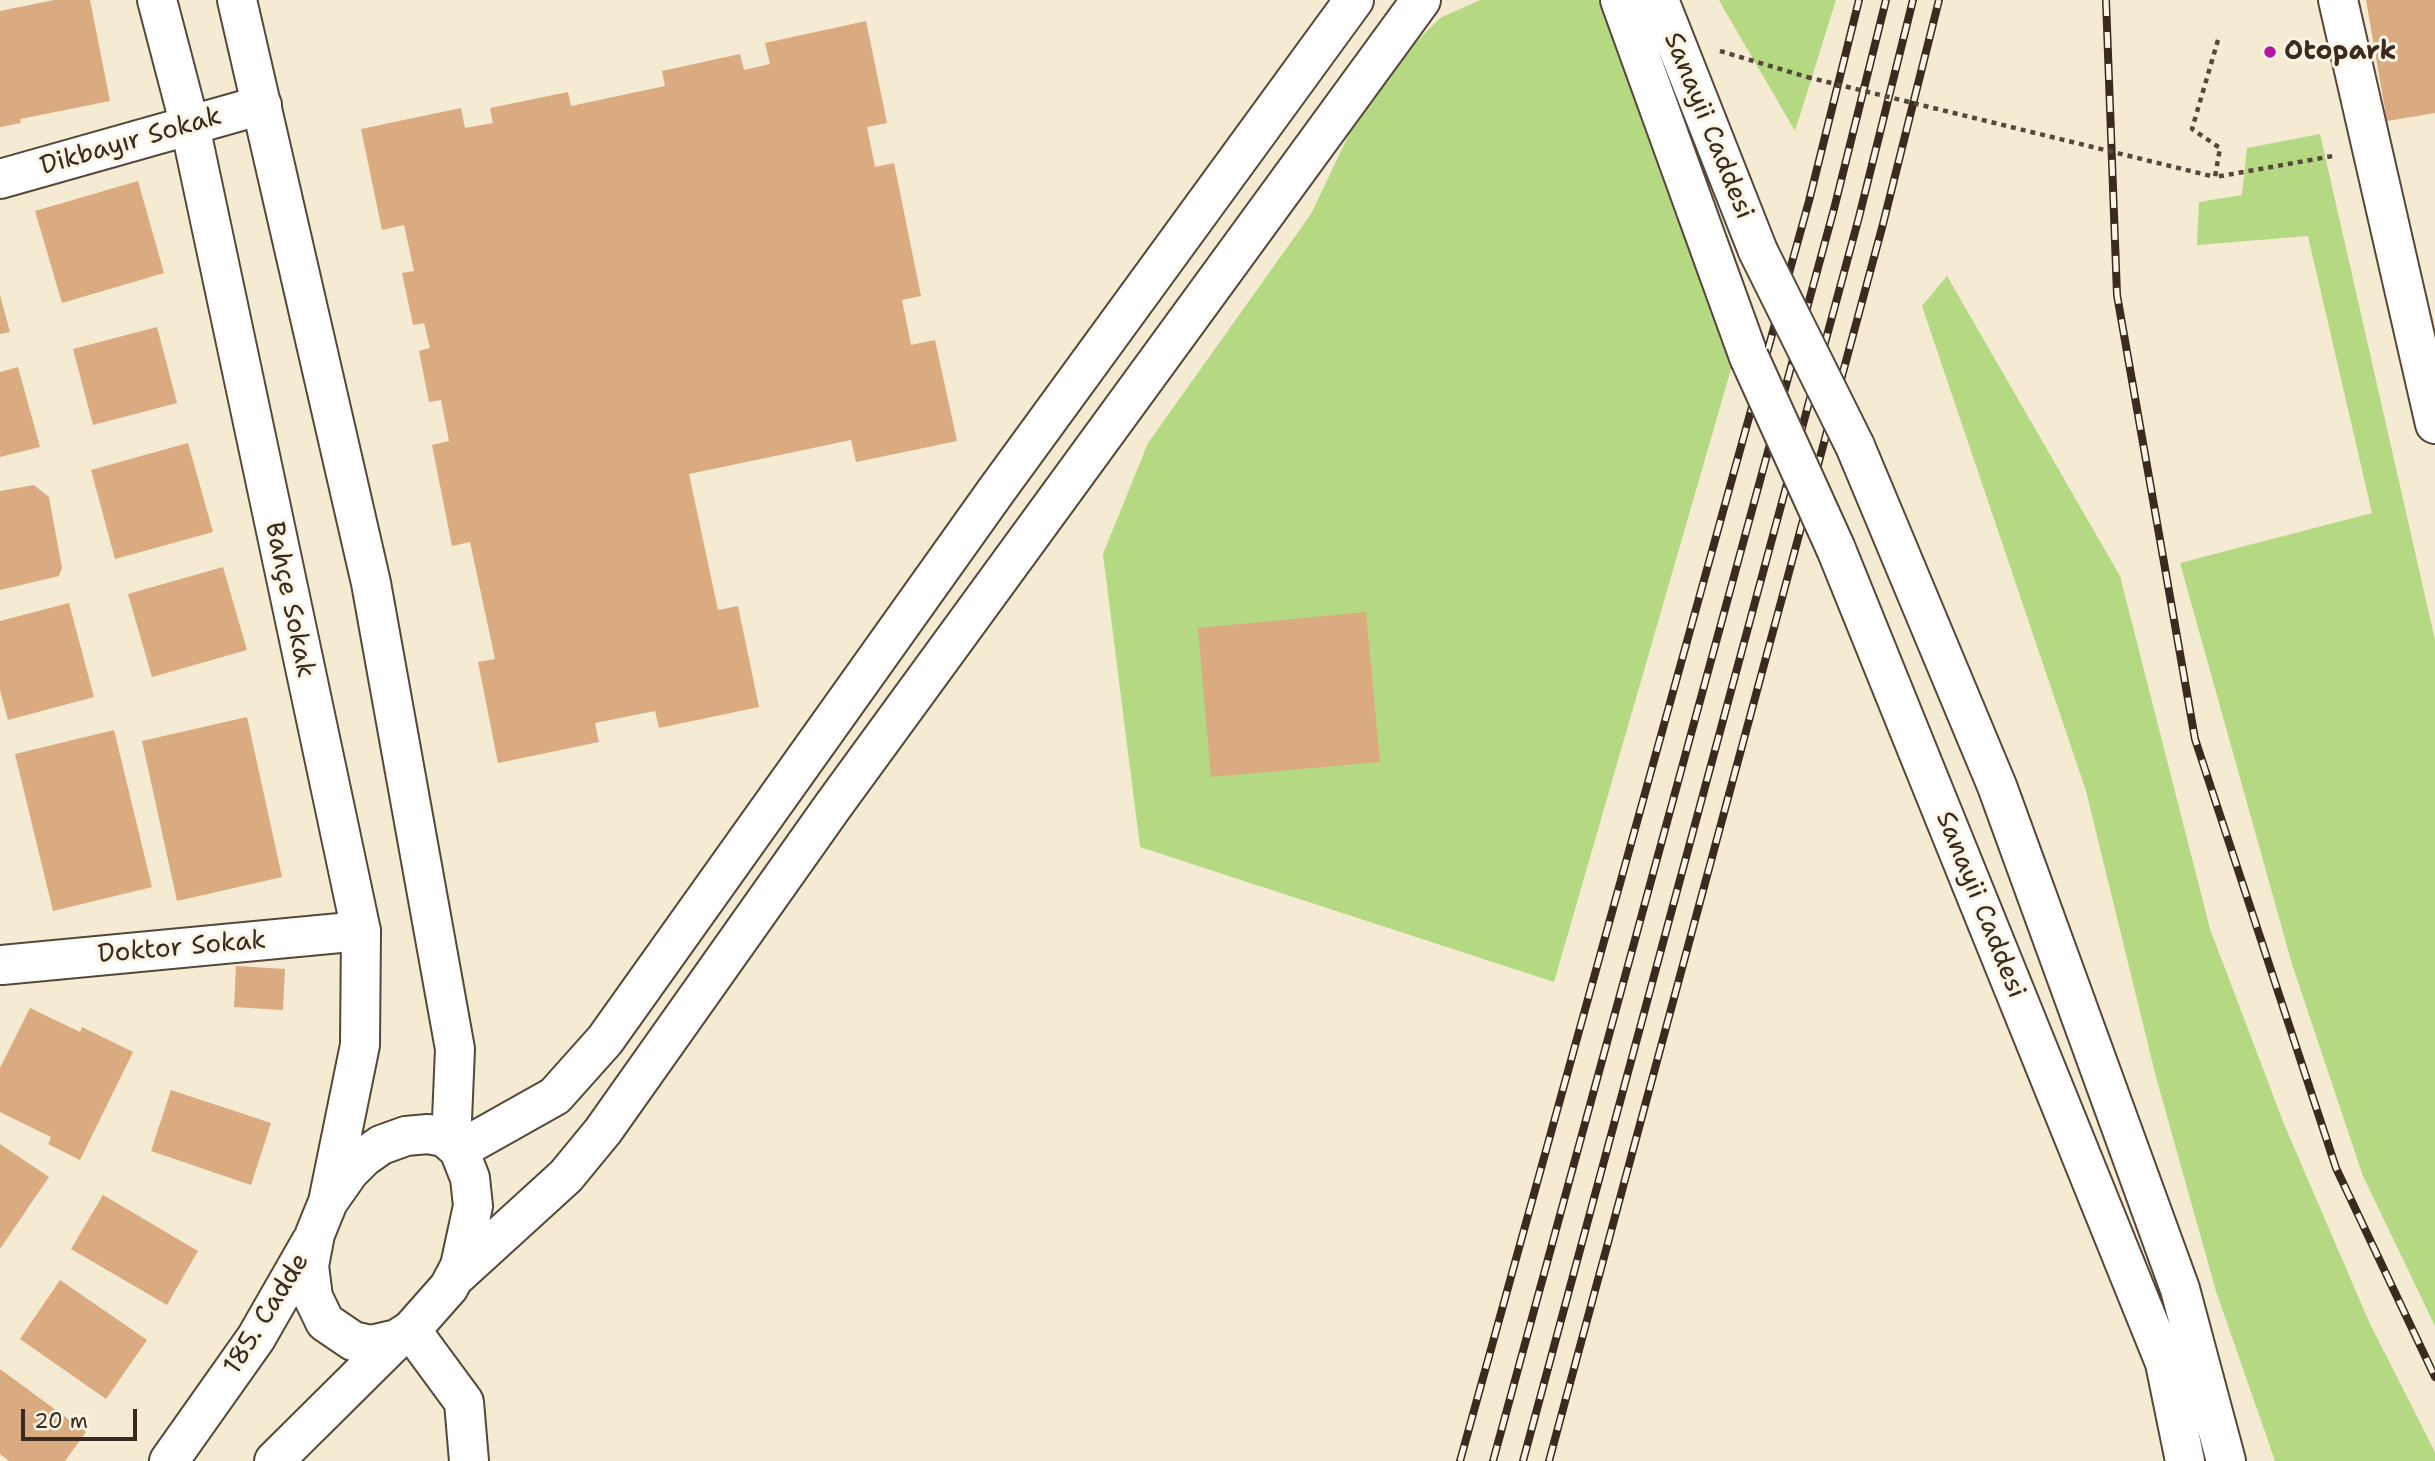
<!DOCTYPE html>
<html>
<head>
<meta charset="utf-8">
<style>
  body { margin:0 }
  #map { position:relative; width:2435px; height:1461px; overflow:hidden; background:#f5ead2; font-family:"Shantell Sans",sans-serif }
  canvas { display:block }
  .scale { position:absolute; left:21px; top:1409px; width:116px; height:32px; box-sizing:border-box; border:4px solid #3b2a1e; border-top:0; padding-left:9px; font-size:21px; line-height:24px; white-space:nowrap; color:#3b2a1e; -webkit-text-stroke:5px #fcf5e5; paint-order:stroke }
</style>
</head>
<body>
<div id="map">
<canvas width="2435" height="1461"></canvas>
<div class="scale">20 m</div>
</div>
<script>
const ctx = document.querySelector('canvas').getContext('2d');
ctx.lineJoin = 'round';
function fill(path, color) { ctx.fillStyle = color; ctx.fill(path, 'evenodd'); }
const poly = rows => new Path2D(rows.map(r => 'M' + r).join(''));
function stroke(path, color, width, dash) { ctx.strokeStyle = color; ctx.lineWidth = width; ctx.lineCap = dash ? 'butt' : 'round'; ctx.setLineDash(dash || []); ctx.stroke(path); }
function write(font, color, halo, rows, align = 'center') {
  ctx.font = font + ' "Shantell Sans",sans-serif'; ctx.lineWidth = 6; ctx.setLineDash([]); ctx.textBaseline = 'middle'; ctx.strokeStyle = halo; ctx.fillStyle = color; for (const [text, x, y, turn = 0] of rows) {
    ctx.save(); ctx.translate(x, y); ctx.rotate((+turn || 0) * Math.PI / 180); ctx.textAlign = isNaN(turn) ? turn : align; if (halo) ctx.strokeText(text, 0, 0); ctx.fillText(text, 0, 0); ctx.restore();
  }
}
fill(poly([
  [1480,0,1598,0,1615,31,1742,331,1554,982,1140,847,1103,554,1148,443,1311,214,1372,86,1440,18],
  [1719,0,1836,0,1795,131,1724,9],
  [2320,134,2435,640,2435,1326,2363,1176,2292,964,2180,563,2372,513,2308,236,2197,245,2199,202,2242,195,2247,148],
  [1947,276,2120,576,2210,929,2284,1124,2370,1324,2435,1452,2435,1461,2275,1461,2216,1291,2156,1077,2086,791,1922,306]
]), '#b4d982');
fill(poly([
  [54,0,90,0,110,101,20,119,21,123,0,127,0,11],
  [2366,0,2435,0,2435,113,2387,121],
  [866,21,887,123,867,127,875,167,894,163,921,296,902,300,911,345,935,340,957,441,856,462,851,440,689,474,718,610,738,606,759,707,659,728,655,711,595,723,599,742,498,763,478,662,495,659,470,542,452,546,432,445,449,441,441,400,429,402,419,351,430,348,424,323,413,325,402,273,414,271,404,225,382,230,361,129,461,108,465,128,493,123,490,108,568,92,571,106,665,86,662,71,740,54,744,70,770,64,765,43],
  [138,181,164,273,62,303,35,211],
  [0,295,10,332,0,334],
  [157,327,177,403,93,425,73,349],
  [18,367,40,447,0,457,0,372],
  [188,443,213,532,115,559,91,470],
  [34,485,49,497,62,568,59,576,0,590,0,491],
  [223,567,247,650,152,677,128,594],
  [69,603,94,697,8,720,0,690,0,621],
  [1366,612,1380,762,1211,777,1198,628],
  [247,717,282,877,177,901,142,741],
  [114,730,152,887,53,911,15,754],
  [236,966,285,969,283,1010,234,1007],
  [30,1008,80,1032,82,1027,133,1052,80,1160,48,1144,51,1137,0,1112,0,1068],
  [171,1090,271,1123,251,1185,151,1151],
  [0,1144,49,1177,0,1249],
  [103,1195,198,1251,167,1305,71,1249],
  [60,1280,147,1340,106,1399,20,1339],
  [0,1369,86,1432,65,1461,9,1461,0,1454]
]), '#daaa80');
const street = poly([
  [2338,0,2435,424],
  [0,179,262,105],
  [2,965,361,931],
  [411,1330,464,1402,469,1461]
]);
const secondary = poly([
  [157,0,190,126,361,931,360,1045,328,1202],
  [237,0,371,583,455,1049,451,1143],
  [1620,0,1749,357],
  [1659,0,1758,251],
  [1855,446,1997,786,2180,1289,2226,1461],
  [1836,549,2165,1363,2185,1461],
  [428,1134,444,1137,459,1150,470,1178,473,1206,460,1266,449,1287,411,1330,397,1339,371,1345,353,1341,325,1322,313,1297,309,1266,315,1234,328,1202,349,1172,364,1157,381,1145,406,1136,428,1134],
  [459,1150,555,1096,605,1040,996,491,1354,0],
  [453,1279,566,1176,603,1131,833,806,1421,0],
  [169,1461,256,1338,311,1242],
  [274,1461,397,1339]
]);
stroke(street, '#574739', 42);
stroke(secondary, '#574739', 42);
stroke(poly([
  [2218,40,2192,129,2220,148,2215,177,2333,156],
  [1720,51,1807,77]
]), '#574739', 4.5, [5, 5]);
stroke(street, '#fff', 38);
stroke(secondary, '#fff', 38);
const rail = poly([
  [2106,0,2117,295,2195,739,2336,1168,2435,1377],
  [1460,1461,1809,201,1859,0],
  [1493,1461,1834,209,1886,0],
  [1523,1461,1859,217,1913,0],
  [1549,1461,1883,224,1939,0]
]);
stroke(rail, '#3b2a1e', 8);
stroke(rail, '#fcf5e5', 5, [16]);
const secondaryBridge = poly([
  [1758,251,1855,446],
  [1749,357,1836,549]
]);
stroke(secondaryBridge, '#574739', 42, []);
stroke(poly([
  [1807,77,2215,177]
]), '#574739', 4.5, [5, 5]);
stroke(secondaryBridge, '#fff', 38);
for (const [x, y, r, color] of [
  [2270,52,7,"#b5179e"]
]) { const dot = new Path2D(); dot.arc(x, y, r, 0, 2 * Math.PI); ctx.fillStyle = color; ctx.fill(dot); stroke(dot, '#fcf5e5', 2.5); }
write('bold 26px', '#3b2a1e', '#fcf5e5', [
  ["Otopark",2284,52]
], 'left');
write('26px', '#3b2a1e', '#fcf5e5', [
  ["Sanayii Caddesi",1708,126,68],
  ["Dikbayır Sokak",131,142,-16],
  ["Bahçe Sokak",289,600,78],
  ["Sanayii Caddesi",1980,905,68],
  ["Doktor Sokak",182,948,-5],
  ["185. Cadde",267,1314,-58]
]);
</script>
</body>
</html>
